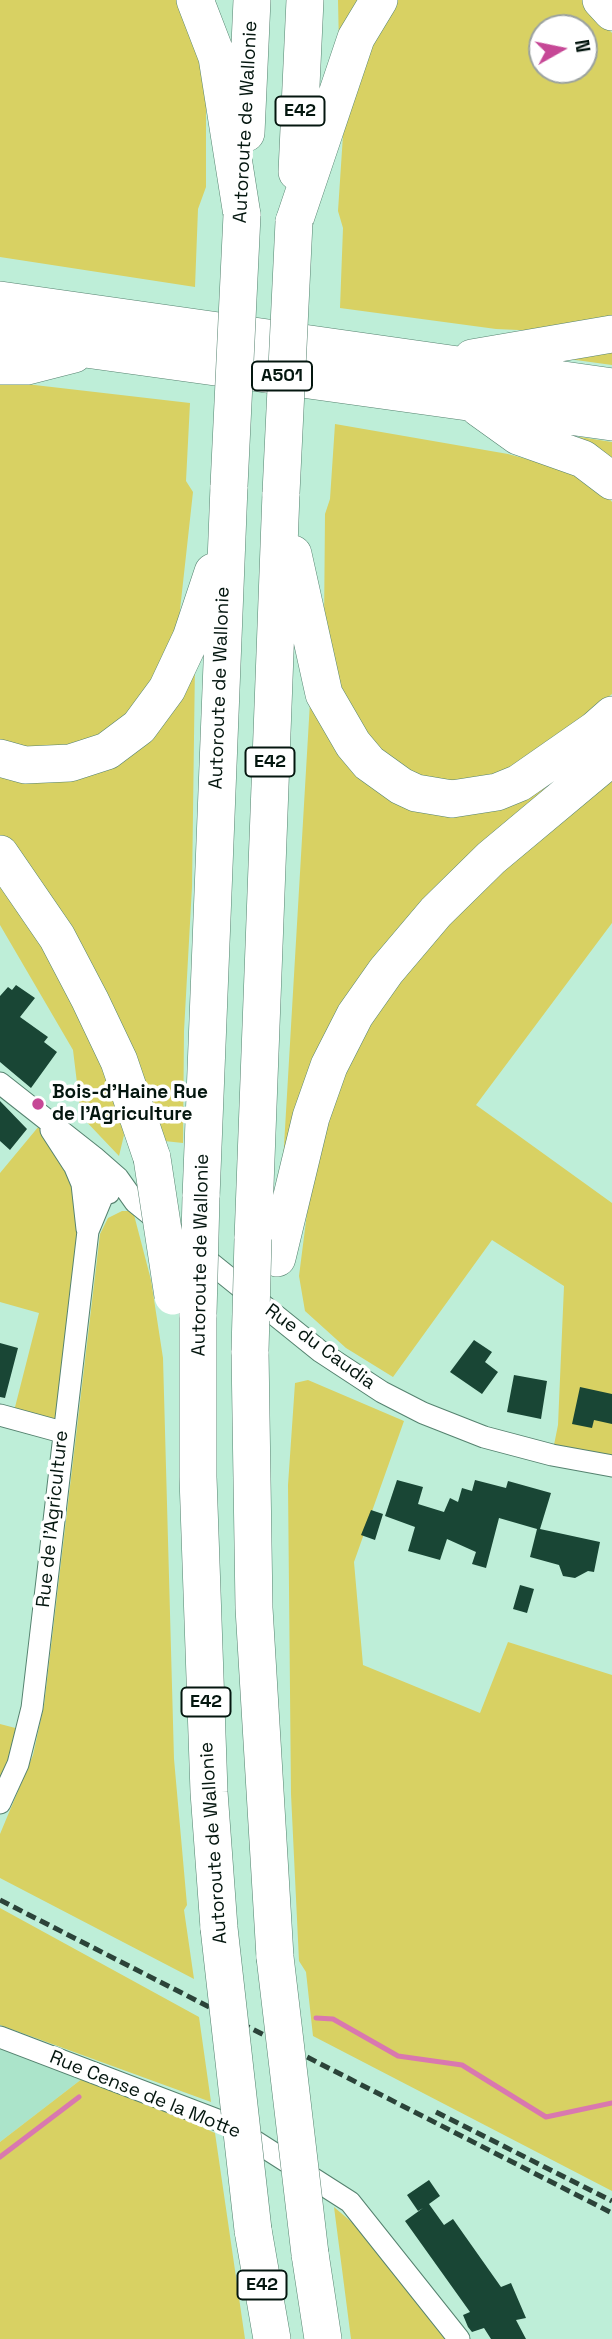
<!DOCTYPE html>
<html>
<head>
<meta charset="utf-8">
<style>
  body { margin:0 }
  #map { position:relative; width:612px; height:2339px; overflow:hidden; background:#beeed8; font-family:"Space Grotesk",sans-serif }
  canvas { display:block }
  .north { position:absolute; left:528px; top:14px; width:70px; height:70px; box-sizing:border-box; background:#fff; border:2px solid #9ba29f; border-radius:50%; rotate:81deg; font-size:19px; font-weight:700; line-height:28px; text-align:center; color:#04160f }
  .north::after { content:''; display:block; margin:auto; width:24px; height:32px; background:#c64896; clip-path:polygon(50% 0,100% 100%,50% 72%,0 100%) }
</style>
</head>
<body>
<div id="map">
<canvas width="612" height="2339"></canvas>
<div class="north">N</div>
</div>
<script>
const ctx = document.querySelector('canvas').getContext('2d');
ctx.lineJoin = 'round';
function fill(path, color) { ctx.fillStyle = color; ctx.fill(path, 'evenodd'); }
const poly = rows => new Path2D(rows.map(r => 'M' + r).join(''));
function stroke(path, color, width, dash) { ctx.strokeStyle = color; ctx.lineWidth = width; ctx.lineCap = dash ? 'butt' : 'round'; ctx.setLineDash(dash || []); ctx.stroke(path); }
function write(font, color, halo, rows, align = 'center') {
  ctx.font = font + ' "Space Grotesk",sans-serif'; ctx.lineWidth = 7; ctx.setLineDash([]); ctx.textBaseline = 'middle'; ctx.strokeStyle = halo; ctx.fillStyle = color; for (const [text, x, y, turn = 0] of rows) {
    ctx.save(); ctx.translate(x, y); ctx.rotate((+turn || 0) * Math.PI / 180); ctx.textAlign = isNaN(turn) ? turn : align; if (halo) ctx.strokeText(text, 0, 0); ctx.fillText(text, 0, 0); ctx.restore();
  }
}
fill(poly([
  [0,2039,87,2075,0,2142]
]), '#abe4ca');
fill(poly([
  [0,0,184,0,206,74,206,187,198,209,195,287,0,257],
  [338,0,368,0,339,47],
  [397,0,582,0,612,33,612,322,541,331,496,329,340,308,343,228,338,211,343,135,367,46],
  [542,28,584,28,584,70,542,70],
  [612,346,612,365,554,357],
  [0,381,190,403,186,481,193,492,178,628,163,668,131,717,68,753,0,748],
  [335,424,508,454,567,470,600,488,612,502,612,694,526,766,453,784,424,780,372,747,347,713,324,627,325,514,330,499],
  [580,437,612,442,612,464,572,443],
  [195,663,192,887,184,1031,183,1143,155,1140,0,839,0,771,37,780],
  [311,685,434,806,612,728,396,941,281,1197],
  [612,775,612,923,476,1105,612,1203,612,1466,552,1455,558,1425,564,1286,492,1240,393,1377,346,1348,305,1311,299,1276,312,1174,344,1069,373,1021,404,974,450,921,500,871],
  [0,882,27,918,64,985,115,1094,124,1135,119,1156,81,1116,73,1050,0,925],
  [44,1120,82,1184,62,1432,12,1419,39,1313,0,1302,0,1173],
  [122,1211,133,1211,151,1280,163,1358,174,1759,187,1905,184,1910,194,1979,0,1878,0,1834,33,1755,44,1705,100,1234,108,1218],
  [308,1380,404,1421,354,1562,363,1665,480,1713,508,1642,612,1675,612,2191,313,2036,306,1972,299,1961,291,1794,288,1485,295,1383],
  [0,1724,27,1731,0,1803],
  [0,1908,199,2017,211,2102,0,2025],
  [87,2075,215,2133,245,2339,0,2339,0,2142],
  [334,2207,403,2266,459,2339,351,2339]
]), '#d8d163');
stroke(poly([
  [316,2018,333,2019,398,2056,462,2065,546,2117,612,2103],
  [0,2157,79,2097]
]), '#d978af', 5);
fill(poly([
  [16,985,35,998,20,1017,48,1037,44,1042,57,1052,31,1088,0,1062,0,996,8,987,12,990],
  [0,1101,27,1129,10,1150,0,1141],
  [474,1340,492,1352,485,1362,498,1372,482,1394,450,1372],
  [0,1343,18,1348,5,1398,0,1397],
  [514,1375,547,1381,541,1419,507,1412],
  [580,1387,612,1394,612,1424,594,1420,592,1428,572,1424],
  [397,1480,423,1487,418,1504,444,1512,450,1498,458,1502,462,1488,472,1491,475,1480,506,1488,508,1481,551,1493,540,1529,600,1542,594,1572,588,1571,575,1578,563,1576,559,1565,530,1557,537,1529,499,1518,486,1568,472,1564,476,1552,447,1539,440,1560,408,1551,415,1527,385,1516],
  [371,1510,383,1514,375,1540,361,1535],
  [520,1585,534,1589,527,1613,513,1609],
  [429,2180,440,2196,429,2204,444,2225,453,2219,501,2287,511,2283,526,2318,516,2320,526,2339,491,2339,484,2328,472,2332,468,2327,463,2315,470,2312,405,2221,423,2208,418,2211,407,2195]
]), '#194635');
const minor = poly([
  [0,1083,94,1157,118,1178,135,1202,161,1223],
  [51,1130,73,1164,109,1193],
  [74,1165,82,1184,87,1229],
  [197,1252,321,1352,382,1392,423,1413,484,1437,552,1455,612,1466],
  [0,1415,62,1432],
  [0,1803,18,1764,32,1708,88,1231,105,1190,95,1159],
  [0,2037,228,2124,350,2202,459,2339]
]);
const motorway = poly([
  [195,0,217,57,242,215],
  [601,0,612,12],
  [246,133,252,0],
  [297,172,305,0],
  [294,222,356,38,379,0],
  [0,300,612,387],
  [0,337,612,422],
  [472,358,612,334],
  [0,366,27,366,74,354],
  [479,408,518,436,583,459,612,481],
  [293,554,324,694,353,744,369,763,401,786,416,793,452,799,497,792,519,783,595,730,612,715],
  [0,758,25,765,70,763,107,751,139,727,167,689,191,638,213,572],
  [0,854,57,937,90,1000,119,1061,152,1158],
  [201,1197,229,486],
  [253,1239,281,493],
  [277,1258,311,1117,329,1066,355,1015,386,971,436,912,491,858,612,757],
  [198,1314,198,1477,209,1792,219,1928],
  [250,1351,254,1608,275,1957],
  [253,2230,272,2339],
  [310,2254,323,2339]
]);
stroke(minor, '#55826f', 23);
stroke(motorway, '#55826f', 38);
stroke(minor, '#fff', 21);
stroke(motorway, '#fff', 37);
stroke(poly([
  [0,1900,612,2213],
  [436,2112,612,2201]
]), '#2b4339', 5, [10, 5]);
const motorwayBridge = poly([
  [229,486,242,215],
  [281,493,294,222],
  [152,1158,173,1296],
  [198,1314,201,1197],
  [250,1351,253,1239],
  [219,1928,253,2230],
  [275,1957,310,2254]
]);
stroke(motorwayBridge, '#55826f', 38, []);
stroke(motorwayBridge, '#fff', 37);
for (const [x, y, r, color] of [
  [38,1104,7,"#c64896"]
]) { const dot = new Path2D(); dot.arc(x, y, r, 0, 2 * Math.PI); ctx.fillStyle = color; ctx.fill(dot); stroke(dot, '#fff', 2.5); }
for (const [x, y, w] of [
  [300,111,49],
  [282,376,60],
  [270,762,49],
  [206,1702,49],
  [262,2285,49]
]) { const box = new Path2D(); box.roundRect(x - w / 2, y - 14.5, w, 29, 5); ctx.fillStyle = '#fff'; ctx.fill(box); stroke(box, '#04160f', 2); }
write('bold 18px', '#04160f', null, [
  ["E42",300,111],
  ["A501",282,376],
  ["E42",270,762],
  ["E42",206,1702],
  ["E42",262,2285]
]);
write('19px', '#04160f', '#fff', [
  ["Autoroute de Wallonie",246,122,-87],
  ["Autoroute de Wallonie",220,688,-88],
  ["Autoroute de Wallonie",201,1255,-89],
  ["Rue du Caudia",320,1347,36],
  ["Rue de l'Agriculture",53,1519,-84],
  ["Autoroute de Wallonie",214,1843,-94],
  ["Rue Cense de la Motte",145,2095,22]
]);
write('bold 19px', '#04160f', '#fff', [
  ["Bois-d'Haine Rue",52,1093],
  ["de l'Agriculture",52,1115]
], 'left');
</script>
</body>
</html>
